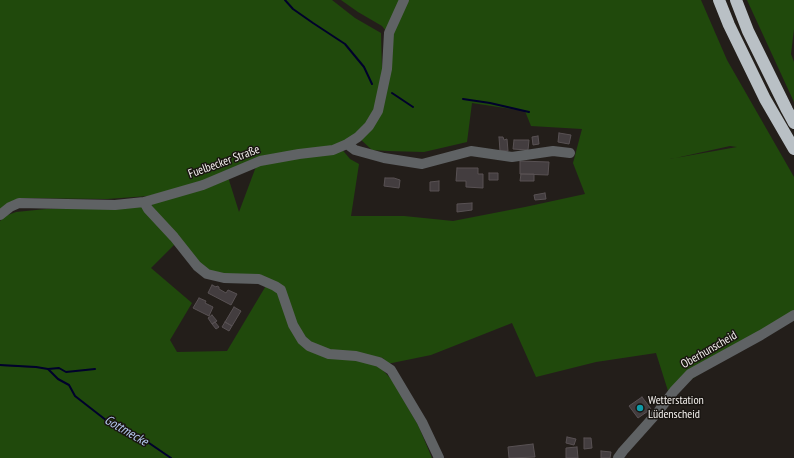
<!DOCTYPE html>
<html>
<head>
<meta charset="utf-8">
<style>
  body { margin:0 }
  canvas { display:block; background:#231e1a }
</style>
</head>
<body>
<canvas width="794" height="458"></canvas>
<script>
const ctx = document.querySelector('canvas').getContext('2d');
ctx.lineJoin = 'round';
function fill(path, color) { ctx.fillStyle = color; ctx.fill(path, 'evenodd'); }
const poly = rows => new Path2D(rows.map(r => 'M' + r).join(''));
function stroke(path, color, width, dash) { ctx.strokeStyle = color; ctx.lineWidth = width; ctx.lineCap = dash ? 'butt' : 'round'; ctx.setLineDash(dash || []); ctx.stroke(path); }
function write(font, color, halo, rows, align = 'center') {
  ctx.font = font + ' "PT Sans Narrow",sans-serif'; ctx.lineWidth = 3; ctx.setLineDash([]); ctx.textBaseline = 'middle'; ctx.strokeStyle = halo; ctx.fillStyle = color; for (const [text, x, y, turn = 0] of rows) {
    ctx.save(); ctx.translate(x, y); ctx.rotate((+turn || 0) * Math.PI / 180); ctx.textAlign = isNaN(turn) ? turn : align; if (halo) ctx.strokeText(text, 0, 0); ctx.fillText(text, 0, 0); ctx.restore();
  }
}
fill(poly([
  [0,0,332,0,355,18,381,33,382,70,378,111,381,113,392,39,382,26,358,12,341,0,701,0,727,60,794,177,794,312,669,394,656,353,596,362,536,377,512,323,431,355,387,364,383,358,356,353,330,351,310,344,299,330,282,286,221,275,203,267,151,208,153,203,228,177,239,212,260,156,201,183,148,196,107,199,21,198,0,210],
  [472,103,525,111,531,126,582,129,573,163,585,194,525,207,453,221,404,216,351,216,359,164,350,159,340,147,358,137,372,150,388,151,424,152,467,142],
  [730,146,737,147,670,159,671,159],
  [747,0,794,0,794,29,791,54,794,62,794,102],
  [142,207,176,243,151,268,192,303,170,340,177,352,227,351,267,284,277,292,300,341,378,365,392,380,418,425,432,458,0,458,0,366,40,368,41,367,0,365,0,221,5,216,16,212,46,209]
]), '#20490c');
stroke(poly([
  [285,0,293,9,313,23,345,44,364,67,372,84],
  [392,93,413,107],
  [463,99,490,103,529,112],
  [0,365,36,367,48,369,58,379,69,385,75,396,111,424,130,430,171,458],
  [48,369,59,368,66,372,95,369]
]), '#00012c', 2);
const building = poly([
  [559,133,571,135,569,144,558,142,559,133],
  [538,136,539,144,533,145,532,137,538,136],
  [499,137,503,137,504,140,507,139,508,151,500,151,499,137],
  [514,140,529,140,528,150,513,149,514,140],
  [520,161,549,162,548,175,520,174,520,161],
  [457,168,478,168,478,174,483,174,483,188,466,187,466,181,456,181,457,168],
  [489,173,498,173,498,180,489,180,489,173],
  [521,174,534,174,534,181,520,181,521,174],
  [385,178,394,178,400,180,399,188,384,186,385,178],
  [439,181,439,191,430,191,430,182,439,181],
  [545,193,546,199,535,200,534,195,545,193],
  [472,203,472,210,457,212,457,204,472,203],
  [212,285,216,287,217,286,219,287,219,289,226,293,228,290,237,294,231,305,208,293,212,285],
  [199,298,206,301,205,303,213,307,209,316,193,308,199,298],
  [234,307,241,311,232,326,225,322,234,307],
  [212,315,217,321,212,324,208,318,212,315],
  [215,322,219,327,216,329,212,324,215,322],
  [225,322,232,326,229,331,222,327,225,322],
  [642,397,651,409,638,418,629,406,642,397],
  [567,437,576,439,574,445,566,443,567,437],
  [584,438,591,438,592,448,584,449,584,438],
  [533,444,535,457,509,458,508,447,533,444],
  [577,447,578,458,566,458,566,448,577,447],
  [601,451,611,452,610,458,601,458,601,451]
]);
fill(building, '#433d3f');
stroke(building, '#585153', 1);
stroke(poly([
  [347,144,355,150,384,158,422,164,471,151,512,157,553,151,570,153],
  [144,202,148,209,174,237,197,266,207,274,224,278,259,279,275,286,281,290,293,325,302,340,309,346,329,354,356,356,379,362,391,370,422,422,439,458],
  [0,215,10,207,19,203,115,205,144,202,203,185,260,161,299,154,333,150,347,144,358,137,369,126,378,111,387,69,389,33,404,0],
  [618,458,623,451,657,413,674,391,690,374,761,335,794,315]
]), '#5f6264', 10);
stroke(poly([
  [719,0,729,25,765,99,794,149],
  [736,0,748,31,787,110,794,123]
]), '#b9c0c5', 12);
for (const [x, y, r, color] of [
  [640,408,4,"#0f9aa8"]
]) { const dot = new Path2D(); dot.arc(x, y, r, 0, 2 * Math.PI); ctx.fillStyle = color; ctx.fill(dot); stroke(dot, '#191511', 1.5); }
write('12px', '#f4f1ee', '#191511', [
  ["Fuelbecker Straße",224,162,-20],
  ["Oberhunscheid",709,350,-30]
]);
write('12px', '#f4f1ee', '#191511', [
  ["Wetterstation",648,401],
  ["Lüdenscheid",648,415]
], 'left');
write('italic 13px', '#b4c9ef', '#191511', [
  ["Gottmecke",126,431,30]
]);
</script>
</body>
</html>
